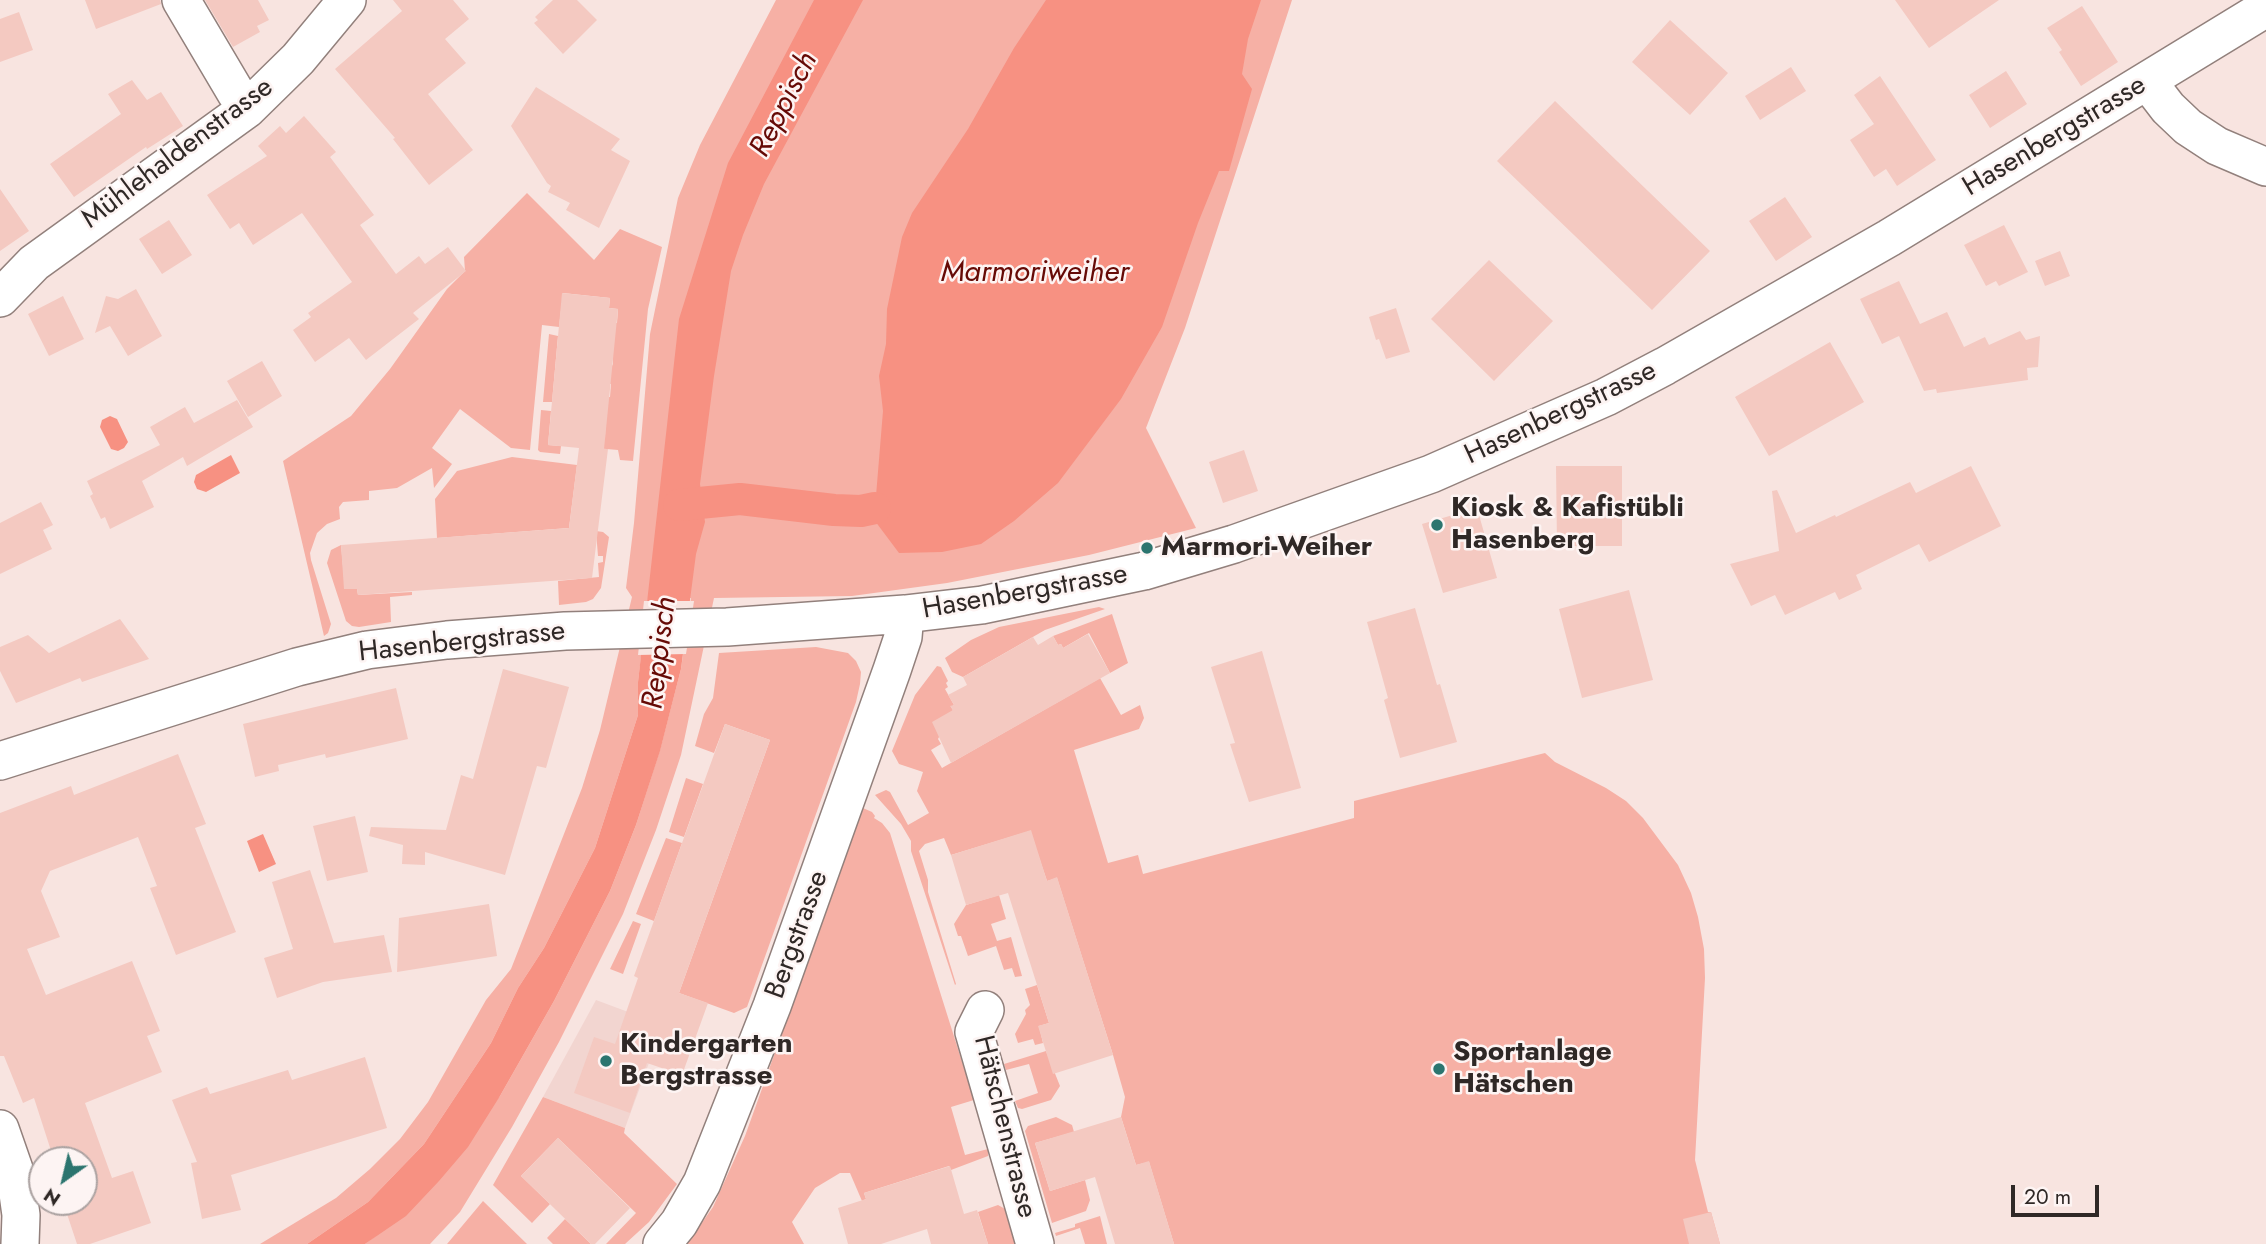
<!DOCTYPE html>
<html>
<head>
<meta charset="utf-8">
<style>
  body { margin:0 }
  #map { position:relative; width:2266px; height:1244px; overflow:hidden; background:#f8e4e0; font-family:Jost,sans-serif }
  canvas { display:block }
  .north { position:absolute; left:28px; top:1146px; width:70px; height:70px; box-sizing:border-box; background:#fdf4f3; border:2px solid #aba2a1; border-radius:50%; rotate:214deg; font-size:19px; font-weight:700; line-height:28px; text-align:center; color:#2f2826 }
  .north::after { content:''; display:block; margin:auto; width:24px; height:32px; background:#2c756f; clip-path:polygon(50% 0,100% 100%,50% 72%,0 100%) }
  .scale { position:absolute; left:2011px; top:1185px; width:88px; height:32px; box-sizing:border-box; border:4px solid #2f2826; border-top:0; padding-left:9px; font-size:21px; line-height:24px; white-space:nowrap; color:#2f2826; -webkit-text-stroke:5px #fdf4f3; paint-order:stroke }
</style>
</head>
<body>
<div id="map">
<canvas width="2266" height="1244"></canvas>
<div class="north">N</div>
<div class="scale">20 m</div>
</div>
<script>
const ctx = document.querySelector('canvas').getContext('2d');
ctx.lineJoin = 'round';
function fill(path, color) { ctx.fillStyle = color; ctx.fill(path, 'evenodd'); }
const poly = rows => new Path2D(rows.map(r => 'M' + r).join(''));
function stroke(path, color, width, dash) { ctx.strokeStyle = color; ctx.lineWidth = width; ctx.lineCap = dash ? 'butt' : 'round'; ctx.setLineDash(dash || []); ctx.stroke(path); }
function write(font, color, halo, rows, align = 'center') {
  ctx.font = font + ' Jost,sans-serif'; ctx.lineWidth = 5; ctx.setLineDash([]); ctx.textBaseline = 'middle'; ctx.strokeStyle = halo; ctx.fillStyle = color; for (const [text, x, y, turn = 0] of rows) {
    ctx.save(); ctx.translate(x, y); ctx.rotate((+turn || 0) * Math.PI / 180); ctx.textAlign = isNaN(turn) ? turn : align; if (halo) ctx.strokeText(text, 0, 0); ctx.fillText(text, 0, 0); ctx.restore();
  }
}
fill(poly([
  [596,1000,663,1025,625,1128,543,1097]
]), '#f2d5d0');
fill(poly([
  [776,0,1292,0,1185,328,1146,428,1196,528,1089,555,947,583,852,596,714,598,681,755,656,830,623,914,559,1042,512,1127,460,1212,430,1244,365,1244,377,1235,500,1096,554,1001,610,891,636,825,660,750,681,669,691,598,648,598,638,682,638,715,595,848,544,948,518,988,491,1043,424,1144,368,1202,307,1244,260,1244,336,1198,370,1169,400,1139,428,1102,486,1000,511,969,582,788,600,730,632,597,626,588,634,523,650,334,678,198,700,145],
  [527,193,594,260,620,229,662,247,648,309,633,461,620,460,618,450,595,448,605,438,606,397,610,397,611,384,603,383,613,364,613,323,617,323,618,309,609,308,610,298,563,293,559,327,542,325,530,450,511,448,460,409,432,448,452,464,434,488,432,468,397,488,369,491,369,500,343,502,339,507,340,519,327,524,317,533,310,553,311,560,331,624,328,633,324,636,283,461,351,416,390,369,447,289,465,271,464,257],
  [549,334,558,336,552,402,543,402],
  [541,410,551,411,548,445,561,446,560,454,540,452,538,450],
  [512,457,577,465,569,528,437,538,435,499,457,471],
  [596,531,603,532,609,537,601,588,593,599,586,602,559,605,558,581,599,577,598,563,603,562,603,556,598,556],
  [341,545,345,589,357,589,358,595,412,592,412,595,390,597,391,622,359,627,352,626,346,621,327,563,331,550],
  [1099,607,1105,609,1045,630,963,677,952,672,945,658,971,640,999,627],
  [1112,614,1128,663,1110,673,1089,633,1063,648,1061,644,1058,645,1053,636],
  [816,647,848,653,856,661,861,672,860,684,856,702,747,1007,734,1013,679,993,770,740,725,724,714,753,695,746,704,714,713,698,719,653],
  [937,666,941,667,948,681,946,683,948,687,945,689,954,705,951,707,953,710,938,739,941,744,931,750,942,768,1100,678,1121,715,1140,705,1144,718,1139,729,1074,750,1108,863,1138,855,1143,874,1354,818,1354,801,1545,753,1555,762,1606,788,1626,801,1643,818,1678,865,1691,893,1698,917,1704,949,1705,978,1695,1160,1708,1212,1711,1212,1720,1244,1174,1244,1149,1162,1136,1165,1121,1117,1125,1097,1113,1055,1057,878,1047,881,1030,831,951,855,944,838,925,844,919,851,928,880,928,892,956,984,955,985,911,851,911,841,901,824,875,795,886,790,890,792,908,825,929,813,917,791,923,772,899,764,892,751,915,695],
  [686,778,703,784,684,837,669,832],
  [863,808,872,812,875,816,874,818,882,823,890,833,974,1100,951,1107,965,1155,988,1149,988,1156,951,1170,949,1166,864,1193,866,1199,862,1201,850,1173,840,1173,815,1188,792,1222,804,1244,687,1244,713,1207,745,1136],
  [666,838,682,843,654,921,636,914],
  [999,895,1006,919,991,924,997,941,1011,937,1022,976,1015,977,1012,968,1004,970,996,946,968,956,961,936,958,936,954,924,966,905],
  [633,921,641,924,623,974,610,969],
  [1037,985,1049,1023,1039,1026,1043,1043,1035,1045,1033,1039,1018,1043,1015,1034,1026,1014,1025,1010,1030,1005,1025,989],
  [1046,1051,1060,1086,1051,1100,1022,1109,1018,1108,1015,1101,1038,1093,1029,1064,1006,1070,1004,1064],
  [543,1097,625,1128,624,1133,677,1184,649,1222,625,1244,606,1244,636,1213,558,1138,521,1176,550,1204,532,1223,493,1185],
  [1056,1117,1072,1125,1074,1132,1035,1143,1050,1191,1085,1180,1090,1200,1086,1211,1052,1223,1025,1131,1028,1126],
  [483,1201,527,1244,447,1244],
  [998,1205,1007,1210,1017,1244,988,1244,978,1212],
  [1100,1216,1107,1244,1085,1244,1080,1228,1056,1236,1055,1233,1075,1227,1075,1224],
  [565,1219,591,1244,553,1244,547,1238]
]), '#f6b0a5');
fill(poly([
  [814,0,863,0,764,184,743,235,731,271,714,376,700,484,705,522,696,554,681,669,660,751,636,825,610,891,554,1001,500,1096,468,1147,439,1181,406,1216,365,1244,307,1244,368,1202,424,1144,491,1043,518,988,544,948,595,848,638,715,638,682,679,319,728,163],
  [1046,0,1261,0,1248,39,1242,74,1252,89,1229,171,1219,171,1198,223,1162,327,1121,399,1058,483,1014,521,981,544,942,552,899,553,875,521,875,508,883,411,879,376,886,344,887,309,902,237,912,213,968,129,1014,48],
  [110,416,117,419,128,442,124,448,118,451,111,449,100,427,102,420],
  [231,455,240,473,206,492,197,489,194,482,196,475],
  [263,834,276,864,259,872,247,841]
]), '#f79182');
fill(poly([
  [644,601,694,601,686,654,638,655]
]), '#f8e4e0');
stroke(poly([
  [679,505,740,499,834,510,861,511,875,508]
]), '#f79182', 32);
fill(poly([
  [85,0,160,0,161,4,96,29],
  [205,0,258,0,269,20,257,26,260,32,233,47],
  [393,0,453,0,469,19,445,39,466,63,428,94,473,150,429,185,393,139,395,138,335,69,402,11],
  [553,0,577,0,597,20,563,54,534,23,538,20,535,17],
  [1895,0,1999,0,1929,48],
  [2082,6,2118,62,2081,86,2059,52,2062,50,2047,28],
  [19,12,33,50,0,62,0,19],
  [1670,20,1728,73,1690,115,1632,62],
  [1791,67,1806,91,1760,120,1745,96],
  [2006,71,2027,104,1990,128,1969,95],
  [1880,76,1936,160,1897,186,1886,169,1874,177,1850,140,1874,124,1854,95],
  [132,80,147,100,161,92,183,126,147,149,146,147,74,197,50,164,121,114,108,94],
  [536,87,620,139,611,150,630,161,599,228,566,210,570,203,548,192,551,186,547,183,511,126],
  [1555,101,1710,251,1652,310,1497,161],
  [304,116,336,152,330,157,374,215,360,225,396,274,419,256,425,264,448,247,466,271,413,313,419,319,366,360,349,338,315,362,293,330,311,317,308,313,352,282,302,213,253,245,239,223,230,229,207,195,267,156,258,146,280,126,286,133],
  [0,189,29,231,0,251],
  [1785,197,1812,237,1776,261,1749,221],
  [169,220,192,255,162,274,139,239],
  [2004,225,2028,272,1999,286,1996,281,1986,286,1964,245],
  [2060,251,2070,276,2045,286,2035,261],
  [1489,260,1553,321,1494,381,1431,319],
  [1899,281,1920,324,1947,312,1964,347,1985,337,1989,345,2020,331,2026,340,2040,336,2038,367,2027,368,2028,380,1937,393,1936,389,1924,391,1899,336,1882,344,1860,299],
  [136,289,162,336,128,356,110,326,95,333,106,296,118,299],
  [562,293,610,298,609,308,618,309,604,449,608,449,592,578,358,595,357,589,344,589,341,545,569,528,579,448,548,445],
  [63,296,84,339,49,356,28,314],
  [1396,308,1410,352,1386,359,1379,339,1376,340,1369,317],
  [1830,342,1864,402,1769,456,1735,397],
  [262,361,282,396,248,417,227,381],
  [237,400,253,427,187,466,183,457,142,481,154,507,110,529,105,517,101,519,90,496,93,494,87,481,160,445,150,427,185,407,194,423],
  [1244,450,1258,491,1223,503,1209,462],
  [1556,466,1622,466,1622,546,1557,546],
  [1971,466,2001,526,1929,562,1919,544,1856,575,1862,589,1839,600,1835,592,1785,615,1775,595,1751,606,1730,564,1779,551,1772,491,1777,490,1796,533,1835,515,1836,517,1910,482,1916,493],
  [41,502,53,525,43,530,52,549,0,574,0,523],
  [1477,508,1497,578,1443,593,1422,524],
  [1629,590,1653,680,1582,698,1559,609],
  [1415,608,1437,685,1440,684,1457,742,1400,758,1384,700,1388,698,1367,622],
  [120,619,149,659,82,682,80,678,16,703,0,671,0,647,28,635,49,653],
  [1088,634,1110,673,951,763,932,722,953,710,950,706,954,705,948,695,967,685,963,677,1033,637,1038,645,1053,636,1058,645,1061,644,1063,648],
  [1262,651,1301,788,1249,802,1230,744,1235,743,1211,667],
  [503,669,569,687,546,768,537,766,505,875,425,852,425,865,402,864,403,845,369,836,371,827,446,830,461,775,473,779],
  [396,688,408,739,326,758,325,754,278,765,279,771,255,777,243,724],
  [725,724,770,740,679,993,708,1003,682,1075,647,1063,630,1113,574,1093,594,1037,615,1044,638,978,634,976],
  [178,754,206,824,195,828,236,932,176,955,150,888,157,886,138,837,50,871,41,891,60,937,27,949,46,995,132,961,160,1031,147,1036,162,1072,85,1103,112,1178,133,1171,151,1223,90,1244,77,1244,63,1202,84,1202,84,1160,54,1160,34,1098,23,1103,4,1056,0,1056,0,813,71,786,74,795],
  [355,816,368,872,327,881,313,826],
  [1031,830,1047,881,1057,877,1113,1055,1053,1074,1038,1026,1049,1023,1008,893,966,905,951,855],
  [310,870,334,943,384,935,392,972,323,982,277,998,264,958,293,949,272,882],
  [489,904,497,956,397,972,399,918],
  [365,1057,387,1128,231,1175,241,1210,202,1219,191,1163,197,1162,172,1100,207,1087,210,1094,288,1070,292,1080],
  [1121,1117,1136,1165,1149,1161,1174,1244,1115,1244,1095,1177,1050,1191,1035,1143],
  [558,1138,630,1208,595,1244,591,1244,521,1176],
  [950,1166,964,1214,977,1210,988,1244,931,1244,927,1229,881,1244,848,1244,838,1208,866,1199,864,1193],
  [1711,1212,1720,1244,1689,1244,1683,1219]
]), '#f4c9c1');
const minor = poly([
  [181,0,236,93,247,109],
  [2148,82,2168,108,2188,127,2217,146,2266,167],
  [0,298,34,263,247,109,298,59,347,0],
  [0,761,297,667,367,650,447,640,565,631,727,627,905,614,982,605,1144,571,1234,544,1431,474,1606,397,1665,366,1889,238,2266,8],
  [985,1010,974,1032,1035,1244],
  [0,1129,15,1172,21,1215,20,1244],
  [662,1244,679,1223,702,1183,772,1006,892,670,903,637,905,614]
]);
stroke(minor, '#92807c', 40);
stroke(minor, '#fff', 37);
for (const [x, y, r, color] of [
  [1437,525,7,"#2c756f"],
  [1147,548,7,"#2c756f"],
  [606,1061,7,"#2c756f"],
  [1439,1069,7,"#2c756f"]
]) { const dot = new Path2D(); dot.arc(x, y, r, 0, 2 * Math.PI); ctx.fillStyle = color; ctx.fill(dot); stroke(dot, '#fdf4f3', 2.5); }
write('28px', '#2f2826', '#fdf4f3', [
  ["Hasenbergstrasse",2055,137,-31],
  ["Mühlehaldenstrasse",178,154,-37],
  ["Hasenbergstrasse",1561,414,-25],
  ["Hasenbergstrasse",1025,593,-10],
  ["Hasenbergstrasse",462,643,-6],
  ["Bergstrasse",798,935,-70],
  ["Hätschenstrasse",1004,1127,76]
]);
write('bold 28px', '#2f2826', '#fdf4f3', [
  ["Kiosk & Kafistübli",1451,509],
  ["Hasenberg",1451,541],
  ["Marmori-Weiher",1161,548],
  ["Kindergarten",620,1045],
  ["Bergstrasse",620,1077],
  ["Sportanlage",1453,1053],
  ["Hätschen",1453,1085]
], 'left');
write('italic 30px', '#660a06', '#fdf4f3', [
  ["Reppisch",785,105,-63],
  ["Marmoriweiher",1035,274],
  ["Reppisch",661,653,-83]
]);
</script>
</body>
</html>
